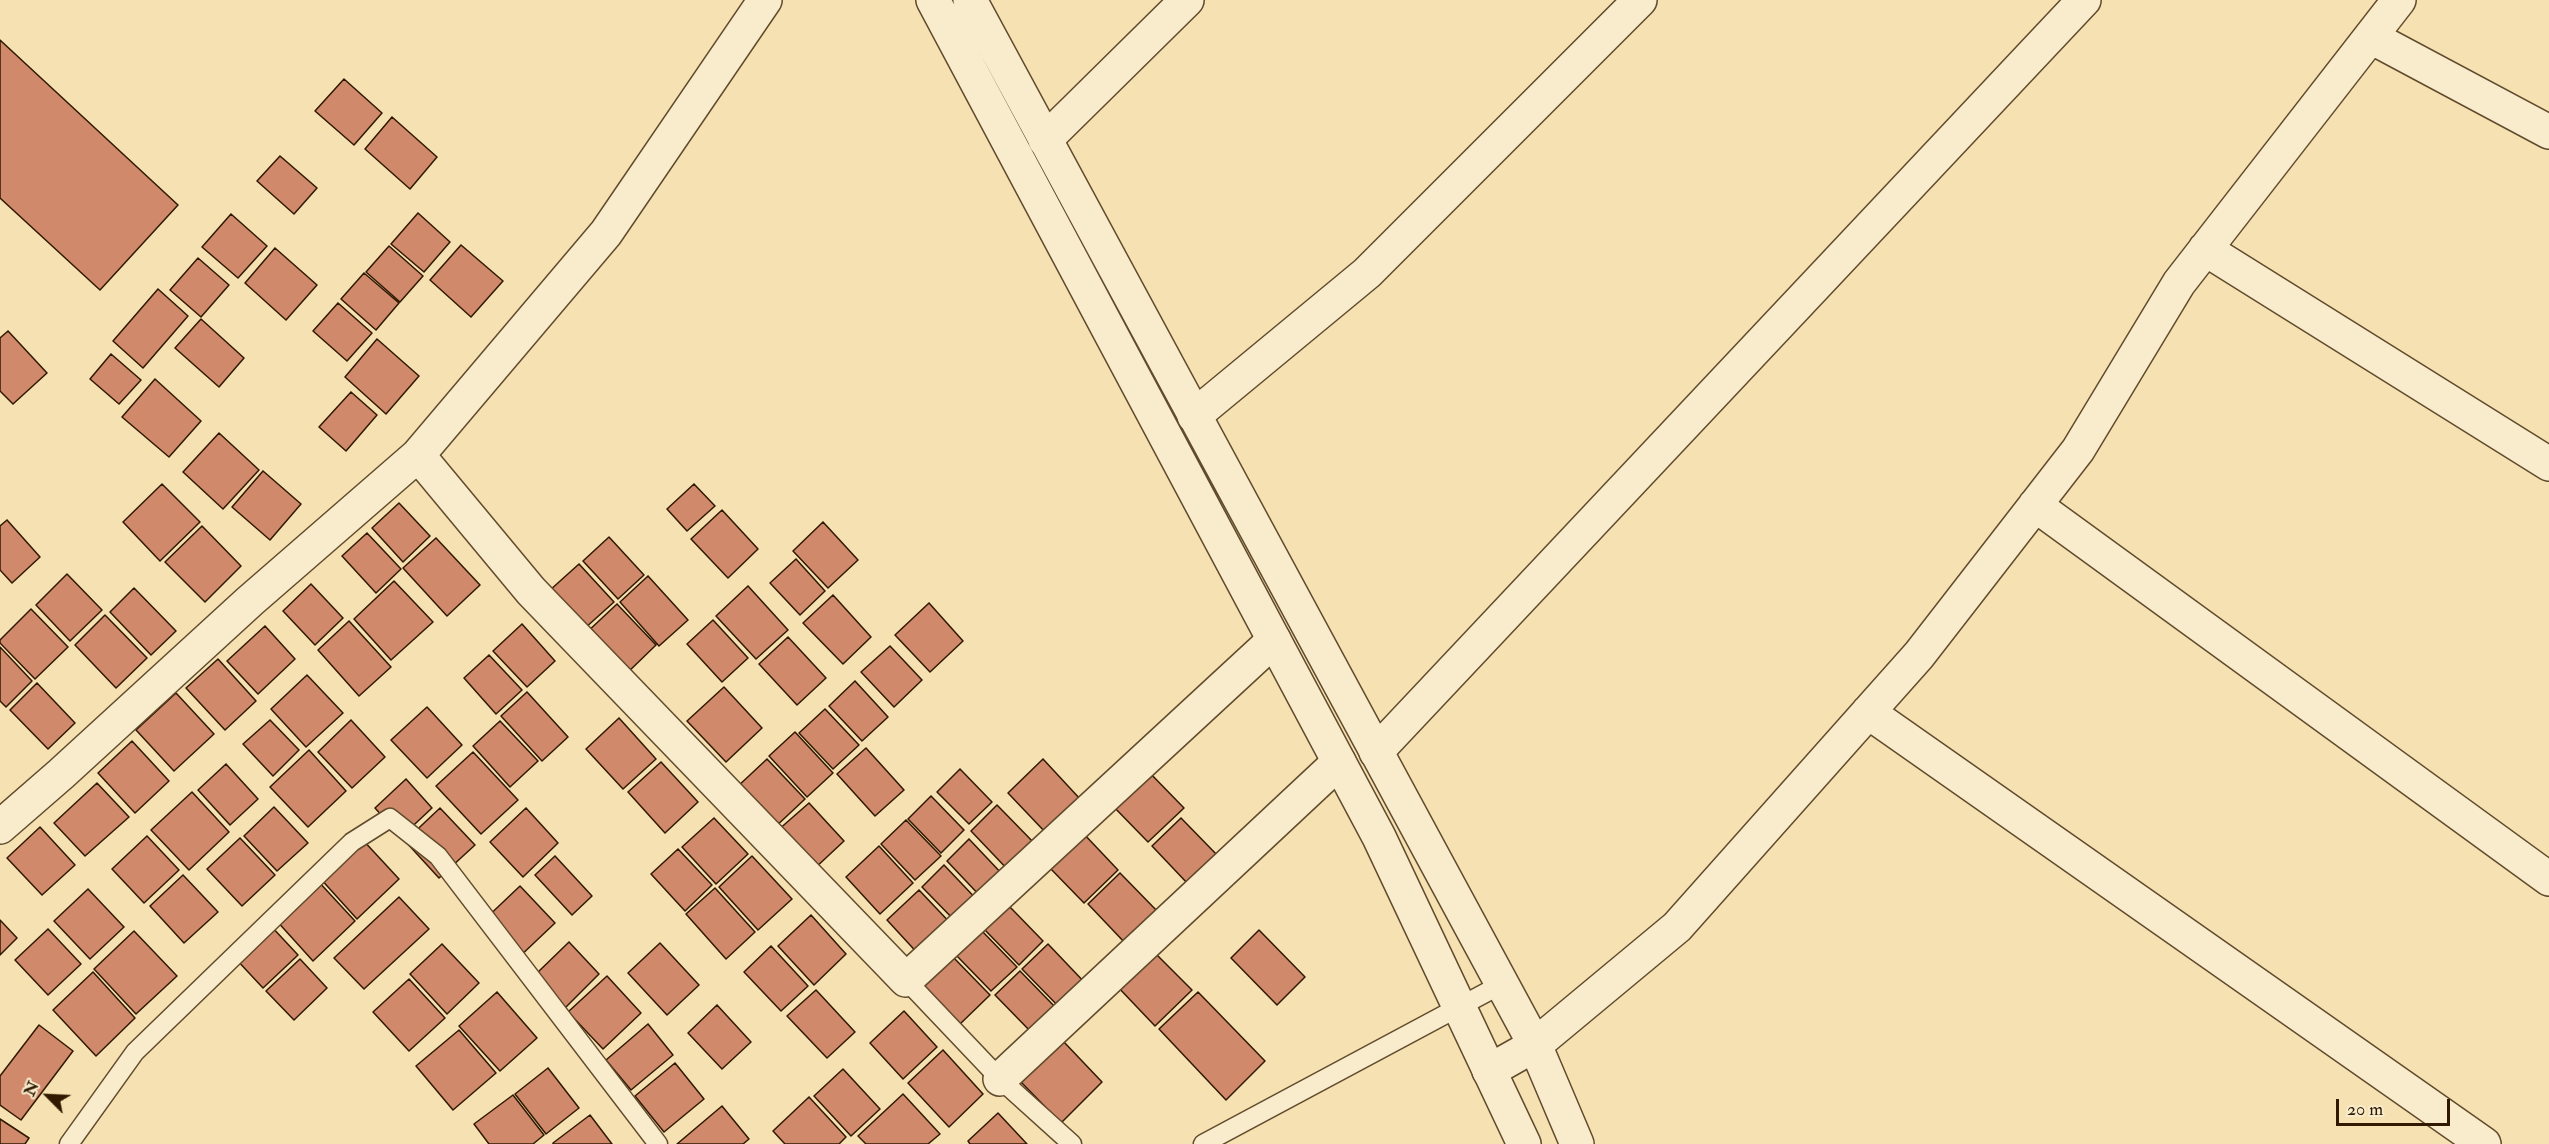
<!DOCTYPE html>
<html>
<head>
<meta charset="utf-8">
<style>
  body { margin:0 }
  #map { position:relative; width:2549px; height:1144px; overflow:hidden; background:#f5e1b2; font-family:"IM FELL Double Pica",serif }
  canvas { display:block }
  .north { position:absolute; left:18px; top:1066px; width:60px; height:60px; -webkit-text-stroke:4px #f8eccd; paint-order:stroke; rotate:294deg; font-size:16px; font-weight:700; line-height:24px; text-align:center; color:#301900 }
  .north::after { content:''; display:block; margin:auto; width:21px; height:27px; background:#301900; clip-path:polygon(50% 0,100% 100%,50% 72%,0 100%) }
  .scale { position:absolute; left:2336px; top:1099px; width:114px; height:27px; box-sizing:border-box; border:3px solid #301900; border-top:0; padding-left:8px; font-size:18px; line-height:21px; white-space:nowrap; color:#301900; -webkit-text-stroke:4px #f8eccd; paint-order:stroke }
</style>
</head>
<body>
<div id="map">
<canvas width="2549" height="1144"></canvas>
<div class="north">N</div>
<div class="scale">20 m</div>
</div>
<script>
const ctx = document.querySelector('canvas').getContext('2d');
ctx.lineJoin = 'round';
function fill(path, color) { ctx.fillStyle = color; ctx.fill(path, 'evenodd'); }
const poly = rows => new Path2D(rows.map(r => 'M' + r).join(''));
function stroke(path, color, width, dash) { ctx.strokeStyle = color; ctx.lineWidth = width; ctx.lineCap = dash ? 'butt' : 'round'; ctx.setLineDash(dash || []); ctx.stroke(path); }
const building = poly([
  [0,40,178,205,100,290,0,198,0,40],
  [344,79,382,113,354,145,315,111,344,79],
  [392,117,437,157,410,189,365,149,392,117],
  [280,156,317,188,294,214,257,181,280,156],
  [418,213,450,242,424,272,391,244,418,213],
  [231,214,267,246,238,278,202,247,231,214],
  [461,245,503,281,471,317,430,280,461,245],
  [389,246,423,276,400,302,366,272,389,246],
  [275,248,317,285,286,320,245,283,275,248],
  [198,258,229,285,201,317,170,290,198,258],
  [364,273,399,303,376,330,341,299,364,273],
  [158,289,188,316,143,368,113,341,158,289],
  [338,303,372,333,347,361,313,331,338,303],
  [201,319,244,358,219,387,175,348,201,319],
  [8,331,47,373,13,404,0,391,0,338,8,331],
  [377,339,419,376,386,414,345,377,377,339],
  [111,354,141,380,119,404,90,379,111,354],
  [155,379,201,421,169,457,122,417,155,379],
  [351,392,377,415,346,451,319,427,351,392],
  [219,433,259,470,223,509,183,472,219,433],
  [263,471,301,504,270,540,232,507,263,471],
  [162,484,200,522,160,561,123,522,162,484],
  [694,484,715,506,687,531,667,509,694,484],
  [399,503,430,536,403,562,372,528,399,503],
  [722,510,758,549,728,578,691,539,722,510],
  [7,520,40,557,12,583,0,570,0,526,7,520],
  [823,522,858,560,828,588,793,551,823,522],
  [202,526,241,566,205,602,165,562,202,526],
  [367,533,401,569,376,593,342,556,367,533],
  [609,537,644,575,618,599,583,561,609,537],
  [436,538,480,585,447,616,403,568,436,538],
  [796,559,825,591,800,615,770,583,796,559],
  [579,564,614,602,584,629,549,591,579,564],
  [67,574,102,610,70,641,36,605,67,574],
  [648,576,688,620,659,646,620,602,648,576],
  [394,581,433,622,391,660,354,619,394,581],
  [311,584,343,618,315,645,283,611,311,584],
  [748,586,788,630,756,659,716,616,748,586],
  [134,588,176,631,151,655,110,612,134,588],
  [833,595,871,637,843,664,803,623,833,595],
  [929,603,963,641,930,672,895,635,929,603],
  [617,604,656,645,624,676,585,634,617,604],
  [31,609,68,647,35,679,0,643,0,640,31,609],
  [105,615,147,658,116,688,75,645,105,615],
  [713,620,748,658,722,682,687,644,713,620],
  [349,621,391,667,359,696,318,650,349,621],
  [522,624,555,661,527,687,493,651,522,624],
  [265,626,295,659,258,694,227,661,265,626],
  [788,637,826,678,797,705,759,664,788,637],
  [890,646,922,680,894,707,861,672,890,646],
  [0,647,32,681,6,707,0,701,0,647],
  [489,655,522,690,496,714,464,678,489,655],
  [218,659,256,701,225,730,186,688,218,659],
  [307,675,343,713,306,747,271,709,307,675],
  [855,681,888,717,862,741,829,706,855,681],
  [37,683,75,723,48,749,10,710,37,683],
  [724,687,762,728,726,762,687,721,724,687],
  [527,692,568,737,542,761,501,716,527,692],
  [176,693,214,734,174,771,136,730,176,693],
  [427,707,462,745,427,778,391,740,427,707],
  [825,709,859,745,833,769,799,733,825,709],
  [619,718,656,759,623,789,586,749,619,718],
  [270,720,299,750,273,776,243,744,270,720],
  [351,720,385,757,352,788,318,752,351,720],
  [500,721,538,761,510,787,473,746,500,721],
  [795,732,833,773,807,797,769,756,795,732],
  [132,741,169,781,135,813,98,773,132,741],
  [866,748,904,790,875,816,837,774,866,748],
  [309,750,346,791,308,827,270,787,309,750],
  [473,752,518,800,481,834,436,786,473,752],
  [767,759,805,799,773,829,736,788,767,759],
  [1043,759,1081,800,1047,834,1008,793,1043,759],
  [661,762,698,802,665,833,628,792,661,762],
  [226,764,258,799,230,825,198,790,226,764],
  [1145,768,1184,808,1148,842,1110,803,1145,768],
  [960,769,992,802,969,824,937,792,960,769],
  [406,779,432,808,401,837,375,808,406,779],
  [97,783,129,817,85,856,54,823,97,783],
  [192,792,229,832,189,870,151,830,192,792],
  [931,796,964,830,941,853,908,819,931,796],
  [809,803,844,841,813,870,777,831,809,803],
  [997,805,1038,847,1011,873,971,831,997,805],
  [274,807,308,843,277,871,244,836,274,807],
  [440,808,475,845,439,878,405,841,440,808],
  [526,808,558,843,523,877,490,842,526,808],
  [714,818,748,854,716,884,682,847,714,818],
  [1181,818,1219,857,1189,885,1152,846,1181,818],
  [906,820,941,856,915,880,881,844,906,820],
  [40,827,75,865,42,895,7,858,40,827],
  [1082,832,1118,870,1084,903,1048,866,1082,832],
  [147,836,179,870,144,903,112,869,147,836],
  [240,838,275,875,242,906,207,869,240,838],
  [361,838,399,879,357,919,319,877,361,838],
  [969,839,1004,876,982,898,947,861,969,839],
  [879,846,913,883,880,914,846,877,879,846],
  [678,849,712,885,685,911,651,874,678,849],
  [555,856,592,896,572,915,535,875,555,856],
  [752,856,792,899,758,930,719,887,752,856],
  [944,865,981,904,959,925,922,887,944,865],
  [1120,873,1160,914,1127,945,1088,904,1120,873],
  [183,875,218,912,184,943,150,906,183,875],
  [317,880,355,921,313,961,275,919,317,880],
  [520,886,555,923,516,960,481,923,520,886],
  [715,888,755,932,726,959,686,914,715,888],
  [88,889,124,927,90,959,54,921,88,889],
  [919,890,955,928,922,958,887,920,919,890],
  [399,897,429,929,364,989,334,958,399,897],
  [1009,906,1043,941,1019,965,984,929,1009,906],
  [811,915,846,954,814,985,778,946,811,915],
  [0,920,17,938,0,955,0,920],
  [270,925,298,955,263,988,235,958,270,925],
  [48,929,81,964,48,995,15,960,48,929],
  [980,929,1017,967,991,991,955,954,980,929],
  [1259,930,1305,977,1277,1005,1231,958,1259,930],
  [134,931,177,976,136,1014,94,969,134,931],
  [569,942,599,974,565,1008,535,975,569,942],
  [660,943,699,985,667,1015,628,973,660,943],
  [442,944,479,983,447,1014,410,974,442,944],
  [1048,944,1088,986,1062,1010,1022,969,1048,944],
  [771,946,808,986,781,1011,744,972,771,946],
  [1152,950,1192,990,1155,1026,1116,985,1152,950],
  [952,956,990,995,959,1025,921,986,952,956],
  [300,959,327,988,294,1020,266,991,300,959],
  [1020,971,1058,1010,1033,1034,995,995,1020,971],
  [93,972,135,1018,96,1056,53,1010,93,972],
  [607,976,641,1013,603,1049,568,1012,607,976],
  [409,979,445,1018,409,1051,373,1012,409,979],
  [816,990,855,1032,827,1058,787,1016,816,990],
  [497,992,537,1038,500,1071,459,1026,497,992],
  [1198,992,1265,1061,1226,1100,1159,1029,1198,992],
  [717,1005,751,1042,722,1069,688,1033,717,1005],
  [904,1011,937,1047,903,1079,870,1043,904,1011],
  [648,1024,673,1055,631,1090,606,1060,648,1024],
  [39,1025,73,1051,21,1120,0,1105,0,1076,39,1025],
  [459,1030,496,1073,453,1110,416,1066,459,1030],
  [1063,1041,1102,1082,1061,1123,1021,1082,1063,1041],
  [943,1050,983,1094,949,1127,908,1083,943,1050],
  [675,1063,704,1099,664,1132,635,1096,675,1063],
  [548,1068,579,1108,546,1134,515,1094,548,1068],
  [843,1069,880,1109,851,1136,814,1096,843,1069],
  [903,1094,940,1134,928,1144,866,1144,858,1136,903,1094],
  [513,1095,544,1135,533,1144,489,1144,474,1124,513,1095],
  [809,1097,846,1137,839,1144,785,1144,773,1131,809,1097],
  [722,1106,749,1139,743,1144,677,1144,722,1106],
  [998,1113,1027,1144,970,1144,968,1141,998,1113],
  [590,1115,612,1144,553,1144,553,1143,590,1115],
  [0,1119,29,1138,25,1144,0,1144,0,1119]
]);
fill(building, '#d1896b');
stroke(building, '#301900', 1.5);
const service = poly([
  [906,980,1000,1079,1072,1144],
  [69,1144,135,1052,352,842,390,818,438,856,658,1144],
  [1203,1144,1502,984]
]);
const minor = poly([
  [2371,37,2549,132],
  [1045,140,1187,0],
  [2205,249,2549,464],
  [1194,416,1367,273,1640,0],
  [418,455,531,591,906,980,1274,640],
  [2035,505,2549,879],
  [1868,712,2484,1144],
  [1376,752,2084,0],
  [0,827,61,774,250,601,418,455,606,233,765,0],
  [1489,1071,1535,1045,1677,927,1919,655,2078,450,2179,283,2399,0],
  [1000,1079,1339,762]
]);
const tertiary = poly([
  [933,0,1379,837,1524,1144],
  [970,0,1535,1045,1577,1144]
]);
stroke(service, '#614b2c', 21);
stroke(minor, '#614b2c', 36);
stroke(tertiary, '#614b2c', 36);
stroke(service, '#f8eccd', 18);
stroke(minor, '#f8eccd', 33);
stroke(tertiary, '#f8eccd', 33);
</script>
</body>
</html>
